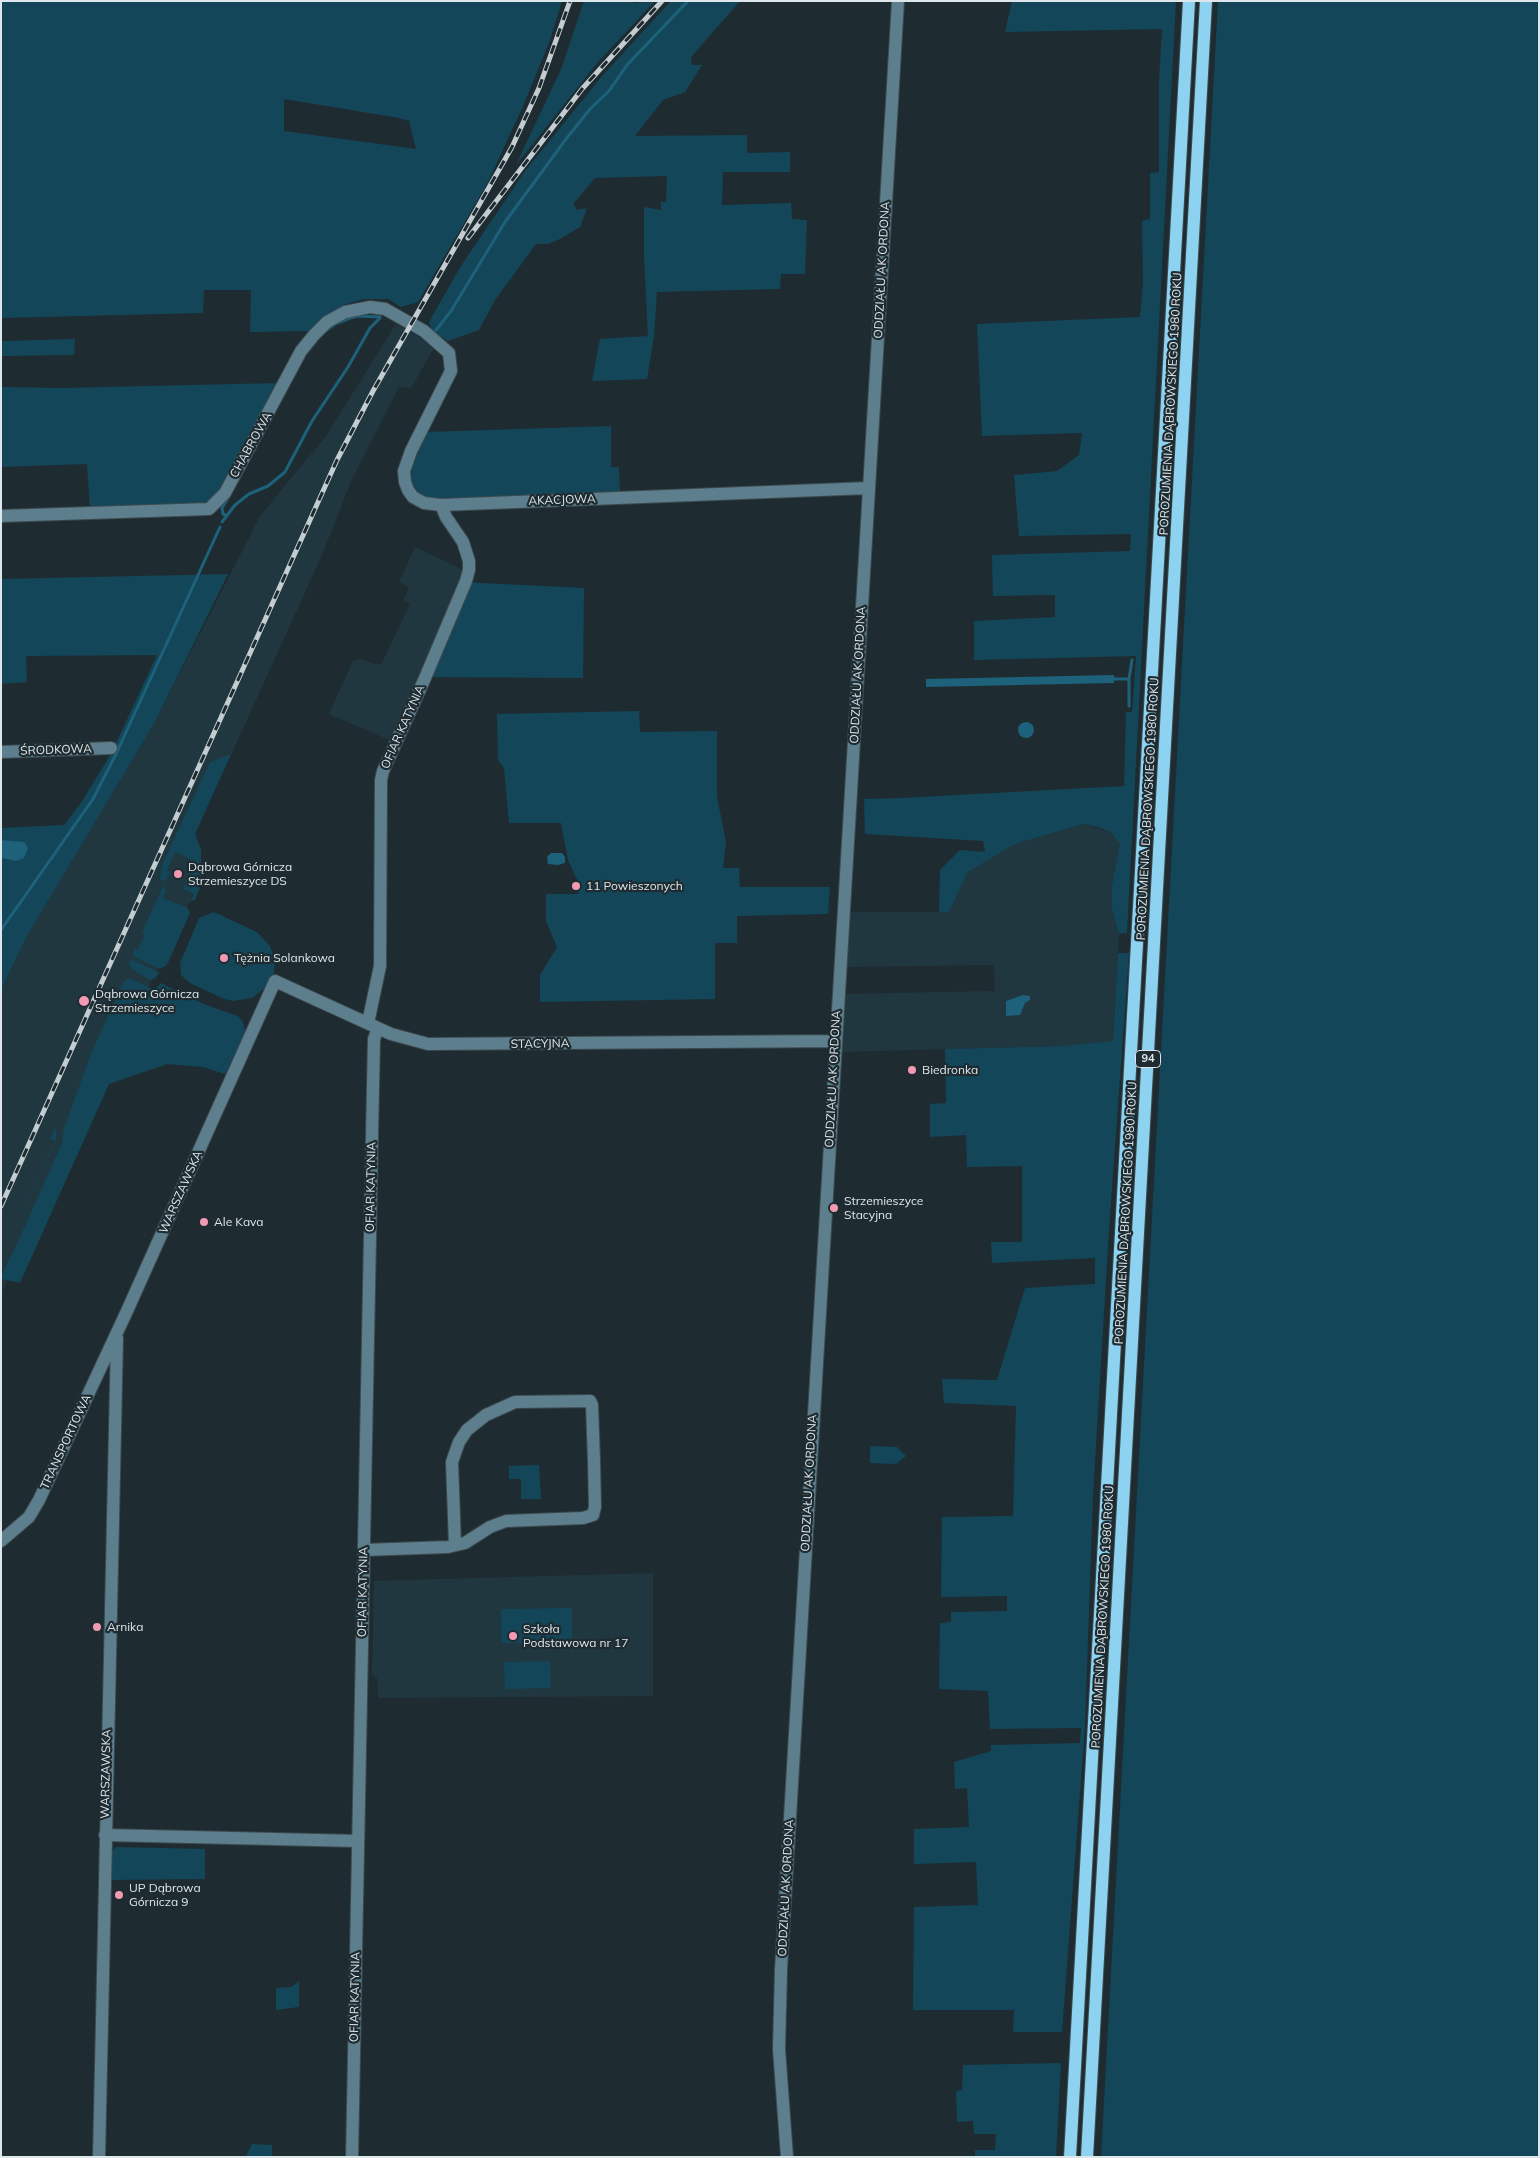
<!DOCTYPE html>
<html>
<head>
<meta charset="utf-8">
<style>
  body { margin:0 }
  #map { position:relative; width:1540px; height:2158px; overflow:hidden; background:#1e2c32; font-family:Mulish,sans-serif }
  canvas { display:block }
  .frame { position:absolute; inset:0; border:2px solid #dde6ea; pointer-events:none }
</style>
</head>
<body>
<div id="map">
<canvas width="1540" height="2158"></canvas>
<div class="frame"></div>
</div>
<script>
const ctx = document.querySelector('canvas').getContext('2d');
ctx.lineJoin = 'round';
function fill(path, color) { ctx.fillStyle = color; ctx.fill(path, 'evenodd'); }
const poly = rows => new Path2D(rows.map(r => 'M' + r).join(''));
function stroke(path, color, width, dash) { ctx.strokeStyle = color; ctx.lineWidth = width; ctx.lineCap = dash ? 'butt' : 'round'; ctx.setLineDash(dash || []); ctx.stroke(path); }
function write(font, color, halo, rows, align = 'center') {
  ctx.font = font + ' Mulish,sans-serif'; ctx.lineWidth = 4.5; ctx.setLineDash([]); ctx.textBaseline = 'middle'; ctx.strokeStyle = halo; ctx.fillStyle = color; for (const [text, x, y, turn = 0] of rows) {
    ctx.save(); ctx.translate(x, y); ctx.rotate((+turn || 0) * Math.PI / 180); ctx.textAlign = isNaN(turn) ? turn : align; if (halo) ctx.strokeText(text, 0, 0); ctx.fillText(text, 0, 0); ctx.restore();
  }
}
fill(poly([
  [396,324,435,346,411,388,399,387,352,479,322,555,195,834,201,850,197,886,1,1294,1,990,27,936,155,722,260,516,326,436],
  [415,547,457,567,463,572,419,677,389,740,329,714,353,661,362,659,377,665,382,663,410,604,403,601,409,587,399,582],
  [1084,824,1112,833,1120,844,1112,884,1112,909,1119,934,1113,1042,1062,1046,841,1052,844,994,995,991,994,965,845,967,849,912,949,912,968,872,1015,844],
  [653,1573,653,1696,378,1698,377,1678,372,1674,374,1581]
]), '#21373f');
fill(poly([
  [1,1,562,1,550,40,524,104,487,184,418,302,401,307,388,299,364,299,343,305,310,331,250,332,251,290,204,290,203,313,1,318],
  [284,99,399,118,409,121,416,149,284,131],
  [584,1,634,1,634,3,655,1,598,62,516,165,562,67],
  [671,1,740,1,691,57,692,65,702,65,685,92,663,100,635,136,747,135,747,153,790,152,790,172,723,172,722,205,791,203,792,219,807,220,805,274,781,274,780,289,657,292,654,336,647,379,592,381,600,339,648,336,644,256,644,207,661,210,661,202,666,202,667,176,595,178,573,204,577,210,587,208,580,227,560,239,548,244,536,244,495,300,479,330,448,341,433,332,429,322,461,266,525,171,603,75],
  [1012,1,1176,1,1127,933,1119,934,1112,909,1112,884,1120,844,1112,833,1101,828,1084,824,1015,844,968,872,949,912,939,912,940,870,960,850,985,852,983,841,865,834,864,799,902,798,1124,786,1126,712,1132,712,1136,656,974,660,974,621,1055,617,1055,595,993,596,992,555,1130,551,1131,534,1019,536,1014,475,1057,471,1079,455,1082,433,982,436,977,324,1140,317,1143,284,1142,221,1150,219,1150,173,1159,172,1159,82,1162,29,1005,32],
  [1218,1,1539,1,1539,2157,1101,2157],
  [75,339,74,355,1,356,1,341],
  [278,383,221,489,211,500,196,505,90,509,87,464,1,467,1,387,62,388],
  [611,426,611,467,619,467,620,495,444,501,426,498,419,493,411,481,412,468,426,432],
  [228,574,155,722,27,936,1,990,1,828,64,825,81,803,112,752,157,655,26,656,27,682,1,684,1,579],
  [460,582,584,588,583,678,419,677],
  [639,711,640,732,717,731,717,797,726,842,723,868,739,868,740,887,830,887,828,914,737,916,737,943,715,943,715,999,540,1002,540,975,557,947,546,921,546,894,578,894,579,884,568,860,561,823,509,823,504,768,498,760,497,714],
  [231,754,195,834,201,850,201,885,195,900,190,901,194,894,183,889,195,861,175,852,167,870,170,871,163,888,166,890,163,898,188,908,190,913,167,965,160,969,134,957,133,953,135,949,138,950,145,934,142,932,165,882,160,879,162,865,210,762],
  [214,912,257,932,270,946,275,961,274,973,266,987,252,998,233,1001,224,999,190,983,181,975,180,963,199,918],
  [1118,953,1129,953,1109,1230,1093,1495,1085,1726,1062,2032,1013,2032,1014,2010,913,2010,914,1907,978,1905,976,1862,914,1864,914,1829,969,1827,967,1788,955,1789,954,1762,991,1751,991,1745,1080,1743,1081,1728,990,1729,988,1691,939,1689,940,1623,951,1622,951,1612,1007,1611,1007,1596,941,1597,942,1517,1013,1516,1016,1406,944,1403,942,1379,997,1380,1025,1288,1095,1284,1095,1258,992,1263,991,1242,1022,1242,1022,1166,967,1167,966,1135,930,1137,930,1104,946,1103,945,1049,1062,1046,1113,1041],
  [130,959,159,972,156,978,150,980,132,969,129,965],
  [129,978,154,990,161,983,206,1005,238,1016,243,1022,246,1034,225,1074,203,1067,167,1064,109,1084,20,1283,2,1279,2,1275,11,1255,12,1255,62,1143,64,1128,91,1054,123,983],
  [56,1126,56,1141,12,1236,55,1141,50,1139],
  [870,1446,897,1447,906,1456,896,1464,870,1463],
  [539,1465,541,1499,521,1499,521,1479,509,1479,509,1466],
  [572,1608,572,1642,501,1643,501,1609],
  [550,1661,551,1688,505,1689,504,1662],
  [117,1847,205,1849,205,1879,110,1880,110,1851],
  [299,1981,299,2007,276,2010,276,1988,291,1987],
  [1061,2063,1056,2157,975,2157,975,2150,995,2150,996,2134,974,2134,973,2121,957,2122,956,2091,962,2090,963,2065],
  [252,2144,272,2145,272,2157,242,2157,246,2156]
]), '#134659');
fill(poly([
  [1114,675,1114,683,926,687,926,679],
  '1018 730a8 8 0 1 1 16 0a8 8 0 1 1-16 0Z',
  [1,840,24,842,28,848,24,858,16,861,2,858],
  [551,853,562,853,565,857,565,863,558,865,548,864,547,857],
  [1023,995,1030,996,1030,1000,1025,1003,1020,1015,1006,1016,1006,1001]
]), '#1d617a');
stroke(poly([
  [327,330,335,324,350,318,358,316,380,317],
  [436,330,451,311,505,222,566,139,590,109,609,91,627,65,688,1],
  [226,515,223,514,222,508,228,498],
  [222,522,235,505,249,494,268,486,285,472,312,421,348,367,370,328,380,318],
  [1114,679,1129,679,1132,660],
  [1129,706,1129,679],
  [1,930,93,799,117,752,220,527]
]), '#1d617a', 3);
const minor = poly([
  [1,516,209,509,225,493,301,351,314,335,327,322,345,312,370,307,385,309,424,331,449,353,451,371,411,451,404,471,405,482,408,490,413,497,424,503,441,505,869,488],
  [1,752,111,748],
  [368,1023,380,966,381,780,383,771,425,678,466,581,469,570,469,561,463,542,446,517,441,505],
  [1,1541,29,1517,39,1500,127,1311,275,981,391,1034,428,1044,836,1041],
  [364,1550,448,1547,465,1543,490,1527,506,1521,583,1518,593,1515,595,1507,594,1461,592,1405,590,1401,515,1402,486,1415,467,1430,459,1442,452,1462,455,1545],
  [105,1835,358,1841],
  [99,2157,117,1338],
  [352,2157,372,1135,374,1039,378,1028],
  [787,2157,779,2049,781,1969,898,1]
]);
const major = poly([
  [1070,2157,1189,1],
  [1087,2157,1206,1]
]);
stroke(minor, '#3d4a4f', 14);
stroke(major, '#3d4a4f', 14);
stroke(minor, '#5d7e8c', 12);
stroke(major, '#8dd3f1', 12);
const rail = poly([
  [468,238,582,89,662,1],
  [1,1206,337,460,373,391,512,147,539,88,570,1]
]);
stroke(rail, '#c3cdd1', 5);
stroke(rail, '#1e2c32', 3, [9]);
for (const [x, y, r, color] of [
  [178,874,5,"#f19ab2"],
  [576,886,5,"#f19ab2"],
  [224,958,5,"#f19ab2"],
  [84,1001,6,"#f19ab2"],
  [912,1070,5,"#f19ab2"],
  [834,1208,5,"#f19ab2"],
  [204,1222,5,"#f19ab2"],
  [97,1627,5,"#f19ab2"],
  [513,1636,5,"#f19ab2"],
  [119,1895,5,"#f19ab2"]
]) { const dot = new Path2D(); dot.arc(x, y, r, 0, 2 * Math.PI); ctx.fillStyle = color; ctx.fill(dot); stroke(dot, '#1e2c32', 2); }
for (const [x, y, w] of [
  [1148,1059,25]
]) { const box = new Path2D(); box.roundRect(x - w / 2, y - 8.5, w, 17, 4); ctx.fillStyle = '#1e2c32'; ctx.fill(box); stroke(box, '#dde6ea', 1); }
write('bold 11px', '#dde6ea', null, [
  ["94",1148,1059]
]);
write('12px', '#dde6ea', '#1e2c32', [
  ["ODDZIAŁU AK ORDONA",882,270,-87],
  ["POROZUMIENIA DĄBROWSKIEGO 1980 ROKU",1171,404,-87],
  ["CHABROWA",251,445,-61],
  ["AKACJOWA",562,500,-2],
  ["ODDZIAŁU AK ORDONA",858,675,-87],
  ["OFIAR KATYNIA",403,727,-66],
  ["ŚRODKOWA",56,750,-2],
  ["POROZUMIENIA DĄBROWSKIEGO 1980 ROKU",1148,809,-87],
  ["STACYJNA",540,1044,-1],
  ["ODDZIAŁU AK ORDONA",833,1079,-87],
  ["OFIAR KATYNIA",371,1187,-89],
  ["WARSZAWSKA",181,1192,-66],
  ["POROZUMIENIA DĄBROWSKIEGO 1980 ROKU",1126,1213,-87],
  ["TRANSPORTOWA",66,1442,-65],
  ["ODDZIAŁU AK ORDONA",809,1483,-87],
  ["OFIAR KATYNIA",363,1592,-89],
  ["POROZUMIENIA DĄBROWSKIEGO 1980 ROKU",1103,1617,-87],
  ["WARSZAWSKA",106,1774,-89],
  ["ODDZIAŁU AK ORDONA",786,1888,-87],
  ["OFIAR KATYNIA",355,1997,-89]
]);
write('12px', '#dde6ea', '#1e2c32', [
  ["Dąbrowa Górnicza",188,867],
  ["Strzemieszyce DS",188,881],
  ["11 Powieszonych",586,886],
  ["Tężnia Solankowa",234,958],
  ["Dąbrowa Górnicza",95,994],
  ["Strzemieszyce",95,1008],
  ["Biedronka",922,1070],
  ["Strzemieszyce",844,1201],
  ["Stacyjna",844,1215],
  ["Ale Kava",214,1222],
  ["Arnika",107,1627],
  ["Szkoła",523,1629],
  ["Podstawowa nr 17",523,1643],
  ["UP Dąbrowa",129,1888],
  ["Górnicza 9",129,1902]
], 'left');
</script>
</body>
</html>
